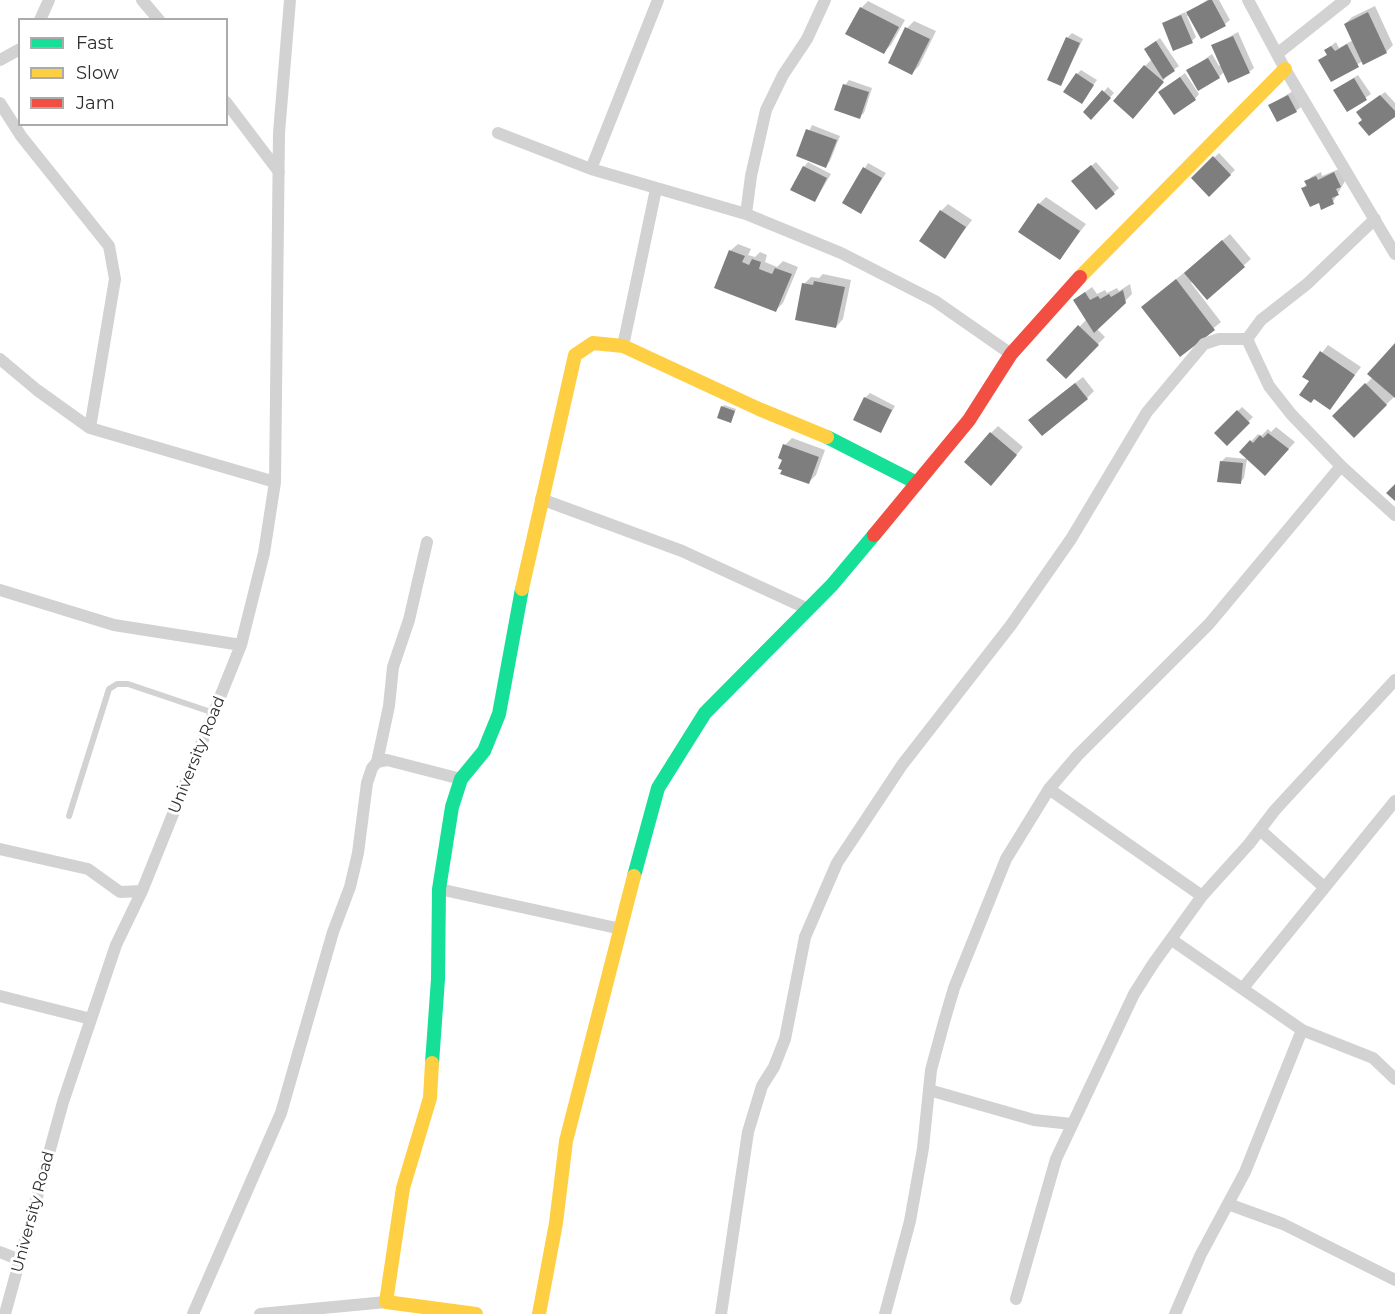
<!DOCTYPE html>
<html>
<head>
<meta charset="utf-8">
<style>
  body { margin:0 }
  #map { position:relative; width:1395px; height:1314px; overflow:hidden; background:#fff; font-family:Montserrat,sans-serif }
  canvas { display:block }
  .legend { position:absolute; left:18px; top:18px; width:210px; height:108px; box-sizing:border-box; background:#fff; border:2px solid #ababab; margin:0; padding:8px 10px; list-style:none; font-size:18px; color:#2d2d2d }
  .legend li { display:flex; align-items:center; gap:12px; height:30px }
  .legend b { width:30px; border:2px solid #ababab }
</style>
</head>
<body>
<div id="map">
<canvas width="1395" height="1314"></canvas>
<ul class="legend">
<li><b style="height:8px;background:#16e098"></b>Fast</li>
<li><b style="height:8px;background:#ffcf43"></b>Slow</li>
<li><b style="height:8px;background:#f24e42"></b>Jam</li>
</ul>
</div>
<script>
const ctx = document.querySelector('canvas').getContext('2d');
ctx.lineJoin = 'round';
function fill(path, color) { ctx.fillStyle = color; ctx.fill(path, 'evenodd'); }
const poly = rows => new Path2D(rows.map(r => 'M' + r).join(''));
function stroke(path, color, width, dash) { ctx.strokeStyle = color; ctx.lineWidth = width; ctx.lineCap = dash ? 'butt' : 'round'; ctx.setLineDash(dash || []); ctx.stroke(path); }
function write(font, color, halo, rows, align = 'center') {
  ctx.font = font + ' Montserrat,sans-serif'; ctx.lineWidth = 6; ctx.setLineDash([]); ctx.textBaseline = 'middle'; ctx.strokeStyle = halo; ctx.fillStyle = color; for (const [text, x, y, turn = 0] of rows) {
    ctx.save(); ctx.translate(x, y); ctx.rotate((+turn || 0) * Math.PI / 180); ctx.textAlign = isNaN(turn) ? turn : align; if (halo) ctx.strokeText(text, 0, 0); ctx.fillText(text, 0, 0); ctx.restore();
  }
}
fill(poly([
  [1207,0,1219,0,1230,20,1225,24,1201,37,1189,15,1187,16,1196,37,1192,41,1163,23,1185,12,1186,14],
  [868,1,905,20,891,45,884,52,861,8],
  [1375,6,1393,45,1386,52,1363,61,1331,80,1320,60,1328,54,1326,50,1336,42,1339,48,1353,40,1345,24,1352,17],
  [914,21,936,31,919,66,912,73,907,28],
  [1238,32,1254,68,1249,72,1224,72,1219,77,1188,71,1212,54,1219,66,1221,65,1213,46],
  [1072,33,1083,39,1061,84,1067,38],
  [1160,38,1179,66,1169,73,1140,110,1145,66,1152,59,1150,45],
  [1081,70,1097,80,1081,102,1077,74],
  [1185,73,1199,94,1195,99,1160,92],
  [1358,75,1371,94,1347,110,1335,90],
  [849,80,872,88,864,113,859,117,845,85],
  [1108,87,1114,93,1091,118,1085,112],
  [1293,91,1301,107,1296,111,1270,105],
  [1385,92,1395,103,1395,115,1364,120,1363,108],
  [812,125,840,136,830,161,826,166,798,155],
  [1219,153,1235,170,1209,195,1193,178],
  [808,162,831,174,815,201,804,167],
  [1096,162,1119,188,1097,208,1078,177],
  [868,163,886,173,861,212,844,202],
  [1339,169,1345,181,1333,202,1319,201,1303,189,1311,177,1321,172,1322,176],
  [1046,197,1086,224,1060,258,1039,204],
  [948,204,972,220,944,257,941,211],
  [1230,234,1251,259,1207,298,1193,281,1191,283,1221,322,1181,355,1143,307],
  [738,244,751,249,748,255,755,257,760,252,767,255,765,262,777,267,783,261,798,267,783,303,776,310,730,251],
  [823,274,851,280,843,319,836,327,804,284,811,277,819,278],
  [1130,284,1132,294,1097,329,1105,337,1066,377,1048,360,1087,319,1075,300,1092,287,1097,294,1105,290,1107,293,1117,288,1119,291],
  [1328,345,1361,367,1330,408,1311,381,1304,376],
  [1395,345,1395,396,1354,436,1334,416,1373,377],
  [1083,377,1094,391,1087,398,1037,413],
  [870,393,895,406,881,431,865,398],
  [724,405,736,409,732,419,722,407],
  [1242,407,1253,417,1227,444,1216,433],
  [998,426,1023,447,998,477,991,433],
  [1276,427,1295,442,1272,467,1241,452,1258,434,1261,436,1268,429,1271,432],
  [792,438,825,450,816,475,809,482,780,457,785,445],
  [1226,457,1247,459,1244,478,1240,483,1222,461]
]), '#0003');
fill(poly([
  [1209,0,1212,0,1226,26,1201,39,1186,12],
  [860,7,899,27,884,54,845,34],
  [1368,12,1387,53,1363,65,1344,24],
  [1181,15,1193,43,1173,51,1162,23],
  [905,27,930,39,912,75,888,63],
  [1233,36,1250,73,1228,83,1211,45],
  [1066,37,1080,43,1061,86,1047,80],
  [1156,41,1175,71,1163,79,1144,49],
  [1347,44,1359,67,1331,82,1318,60,1327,55,1324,50,1331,46,1335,51],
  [1208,58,1220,78,1198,91,1186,70],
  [1144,65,1164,82,1133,119,1113,101],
  [1076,73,1094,85,1082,104,1063,92],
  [1180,77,1196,100,1174,115,1158,92],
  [1354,78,1367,100,1347,112,1333,90],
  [843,84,869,92,860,119,834,110],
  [1102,90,1111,98,1091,120,1083,112],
  [1288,95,1297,112,1277,122,1268,105],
  [1380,95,1395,111,1395,117,1369,136,1358,123,1362,120,1356,112],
  [806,129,837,140,826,168,796,156],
  [1213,156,1231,175,1209,197,1191,178],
  [1091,165,1115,194,1096,210,1071,181],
  [803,166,827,178,815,202,790,190],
  [863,167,882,178,861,214,842,203],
  [1334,172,1341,187,1336,189,1339,195,1332,198,1334,204,1321,210,1319,203,1310,207,1301,188,1307,186,1304,181,1316,176,1318,180],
  [1038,203,1080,231,1060,260,1018,232],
  [940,210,966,227,945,259,919,241],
  [1222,240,1245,267,1207,300,1184,273],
  [729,250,745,256,742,262,749,265,752,259,761,262,759,269,772,274,775,268,792,274,776,312,714,288],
  [1176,279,1215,330,1180,357,1141,307],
  [814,281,845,287,836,328,795,320,802,283,813,285],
  [1123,290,1126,303,1094,333,1073,300,1085,292,1090,300,1098,296,1100,299,1109,294,1111,297],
  [1078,325,1099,345,1066,379,1046,360],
  [1395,343,1395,398,1367,374],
  [1320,351,1355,375,1330,410,1314,399,1311,403,1299,395,1309,381,1302,377],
  [1075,383,1088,399,1042,436,1028,420],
  [1365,383,1387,405,1354,438,1332,416],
  [864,397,892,410,881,433,853,420],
  [721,406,735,411,731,423,717,418],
  [1237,410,1250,423,1227,446,1214,433],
  [990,432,1017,455,991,486,964,462],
  [1268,433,1289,449,1265,476,1239,452,1250,440,1253,443,1260,435,1263,438],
  [783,444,819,457,809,484,780,474,782,470,778,469,782,460,778,458],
  [1220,461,1243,463,1241,484,1217,482],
  [1395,484,1395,501,1386,493]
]), '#7e7e7e');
stroke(poly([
  [69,816,109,689,117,684,128,684,214,713]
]), '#d2d2d2', 6);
stroke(poly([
  [142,0,159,20],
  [1248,0,1285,69,1395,254],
  [40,20,49,0],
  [1277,54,1345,0],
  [0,60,20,49],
  [226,102,279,172],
  [0,103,21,136,109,246,115,279,90,428],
  [498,133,591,169,746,214,841,253,935,301,1011,354],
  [591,169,658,0],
  [746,214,751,176,766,110,783,75,807,39,825,0],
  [1247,339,1269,386,1291,414,1341,466,1395,515],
  [1247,339,1261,320,1307,284,1375,219],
  [623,346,656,189],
  [0,359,37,390,90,428,275,482,264,553,241,645,142,891,116,945,63,1102,5,1314],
  [275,482,279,133,290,0],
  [541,499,682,551,808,609],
  [0,590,114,625,241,645],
  [377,762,387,760,461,779],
  [1049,789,1202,896],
  [1260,830,1324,887],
  [0,849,88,869,120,892,142,891],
  [439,889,621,929],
  [1172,940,1302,1030,1373,1058,1395,1079],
  [1243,988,1395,801],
  [0,996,91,1019],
  [929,1090,1034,1120,1072,1124],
  [1228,1204,1283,1224,1395,1280],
  [0,1252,20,1260],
  [1016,1299,1056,1159,1134,994,1153,964,1202,896,1249,844,1275,810,1395,680],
  [193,1314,281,1113,333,932,350,887,358,853,367,783,372,768,377,762,389,706,393,667,409,620,427,542],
  [260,1314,386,1302],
  [721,1314,748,1132,762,1086,774,1067,785,1039,805,937,837,863,902,765,1011,625,1071,539,1147,412,1204,344,1219,339,1247,339],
  [885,1314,910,1221,923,1148,931,1070,944,1022,954,988,1006,859,1049,789,1077,756,1209,624,1341,466],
  [1175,1314,1200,1256,1245,1172,1302,1030]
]), '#d2d2d2', 12);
stroke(poly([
  [827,437,917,483],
  [634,876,658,788,705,713,832,585,874,535],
  [432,1063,438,979,439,889,452,807,461,779,484,751,499,714,522,589]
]), '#16e098', 14);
stroke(poly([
  [1080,277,1285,69],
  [522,589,575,355,593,343,623,346,759,409,827,437],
  [432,1063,430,1098,403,1188,386,1302,476,1314],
  [539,1314,556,1223,566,1141,634,876]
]), '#ffcf43', 14);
stroke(poly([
  [874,535,969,420,1011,354,1080,277]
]), '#f24e42', 14);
write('16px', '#2d2d2d', '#fff', [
  ["University Road",197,755,-68],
  ["University Road",33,1212,-75]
]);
</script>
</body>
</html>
